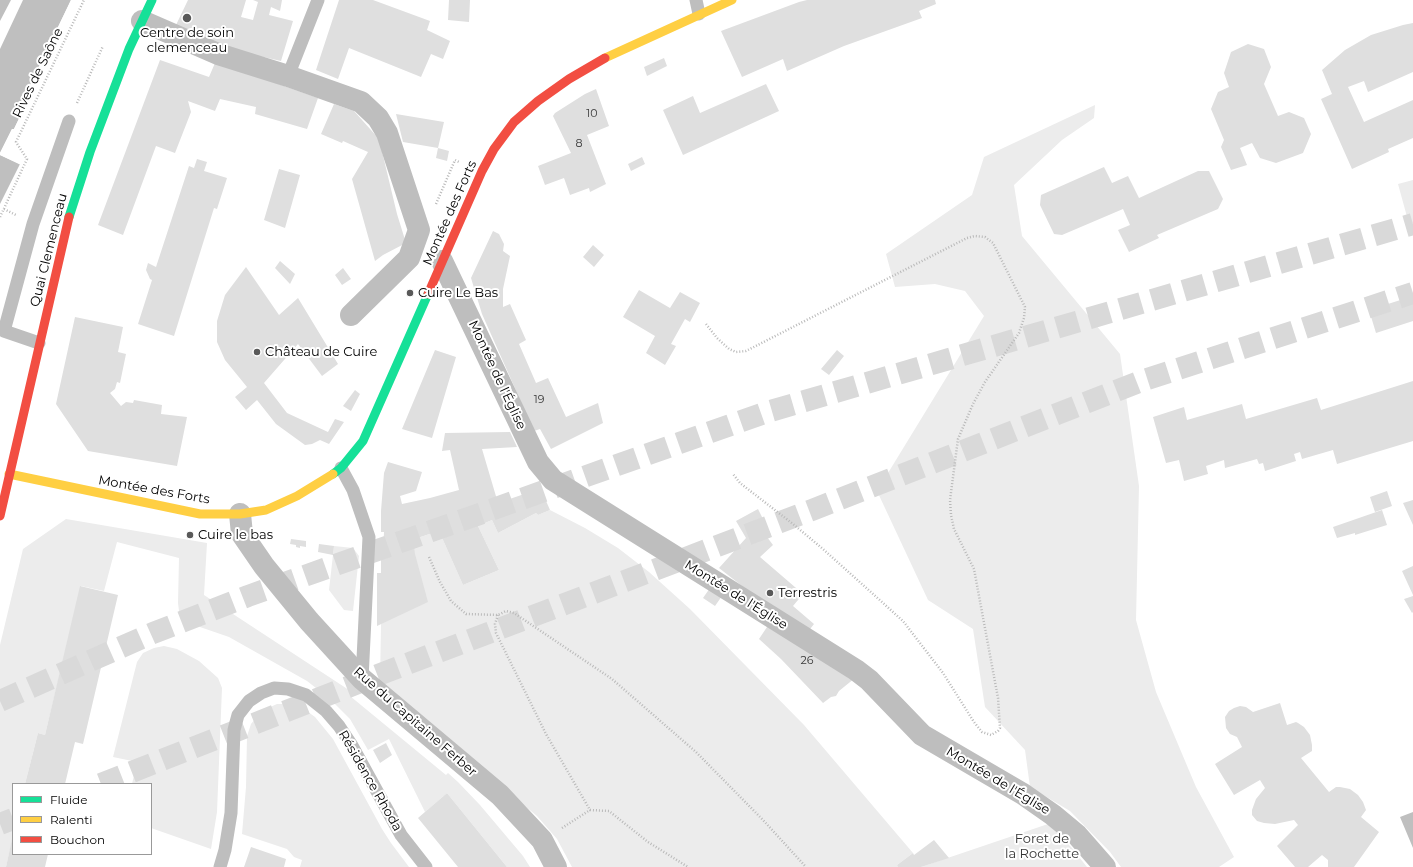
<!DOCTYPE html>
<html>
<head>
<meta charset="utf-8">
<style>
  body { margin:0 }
  #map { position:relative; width:1413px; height:867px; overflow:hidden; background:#fff; font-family:Montserrat,sans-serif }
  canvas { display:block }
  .legend { position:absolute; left:12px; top:783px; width:140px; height:72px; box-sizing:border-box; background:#fff; border:1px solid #999; margin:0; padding:5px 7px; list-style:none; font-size:12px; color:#000 }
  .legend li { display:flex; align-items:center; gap:8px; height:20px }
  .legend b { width:20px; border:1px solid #999 }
</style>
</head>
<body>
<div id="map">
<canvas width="1413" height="867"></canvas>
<ul class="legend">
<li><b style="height:5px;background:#16e098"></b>Fluide</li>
<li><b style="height:5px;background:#ffcf43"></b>Ralenti</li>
<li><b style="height:5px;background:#f24e42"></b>Bouchon</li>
</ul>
</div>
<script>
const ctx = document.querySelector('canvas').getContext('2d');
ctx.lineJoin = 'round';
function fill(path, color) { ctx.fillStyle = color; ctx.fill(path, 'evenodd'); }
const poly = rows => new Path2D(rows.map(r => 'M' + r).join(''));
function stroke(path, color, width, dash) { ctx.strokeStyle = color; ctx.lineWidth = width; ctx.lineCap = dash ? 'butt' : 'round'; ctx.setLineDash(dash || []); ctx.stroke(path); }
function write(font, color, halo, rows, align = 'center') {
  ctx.font = font + ' Montserrat,sans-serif'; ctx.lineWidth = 4; ctx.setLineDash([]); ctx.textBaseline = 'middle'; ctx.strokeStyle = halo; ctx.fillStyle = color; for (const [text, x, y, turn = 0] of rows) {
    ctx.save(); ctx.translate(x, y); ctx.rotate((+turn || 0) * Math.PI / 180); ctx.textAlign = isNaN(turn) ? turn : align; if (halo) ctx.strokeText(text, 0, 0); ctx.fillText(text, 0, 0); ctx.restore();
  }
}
fill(poly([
  [1095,105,1094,118,1062,140,1014,185,1022,236,1120,354,1139,486,1136,620,1156,692,1196,787,1234,857,1219,867,1121,867,1110,852,1070,811,1030,787,1025,750,985,707,973,629,928,600,877,491,984,316,965,291,935,284,895,287,886,254,972,195,984,157],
  [1413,180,1413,223,1409,224,1398,184],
  [550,510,585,528,618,548,649,572,690,609,804,725,913,853,897,865,898,867,572,867,557,839,537,816,384,689,380,682,381,624,415,554,414,539,439,531,463,585,499,570,478,526,492,520,498,533,536,513,538,515],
  [66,519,207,543,204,595,352,692,350,696,446,775,448,773,458,782,480,805,523,856,530,867,507,867,447,793,425,812,389,739,368,750,350,719,330,699,307,681,229,637,200,627,179,611,178,603,179,558,117,542,104,591,81,586,45,735,38,733,25,784,13,784,13,836,6,867,0,867,0,645,23,549],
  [334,546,353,548,359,556,353,611,344,610,329,590],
  [164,646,177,649,199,661,218,678,222,688,217,812,211,849,151,828,151,784,132,784,137,762,113,757,137,662,143,653,154,648],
  [277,704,286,704,295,705,304,709,315,717,333,739,382,829,391,843,409,867,300,867,302,860,294,857,287,849,242,834,246,787,247,736,251,724,259,714,266,709],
  [1048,824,1071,847,1087,867,921,867]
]), '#ececec');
fill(poly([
  [0,0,71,0,22,102,26,104,14,129,12,129,0,153],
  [0,155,20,164,0,204],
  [1413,812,1413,848,1400,817]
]), '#bfbfbf');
fill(poly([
  [11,0,23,0,0,49,0,21],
  [71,0,73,1,25,101,28,103,28,105,16,130,13,131,2,153,21,162,21,165,0,155,0,153,12,129,14,129,26,104,22,102]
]), '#fff');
fill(poly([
  [188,0,246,0,241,17,253,20,258,2,253,0,282,0,280,11,271,7,269,15,293,21,281,61,224,48,176,25],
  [339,0,373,0,430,21,427,30,450,41,443,59,431,54,421,77,349,48,338,79,316,70],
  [449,0,470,0,469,22,448,20],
  [807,0,935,0,936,4,919,11,922,18,844,46,787,71,783,59,742,77,721,31,799,2],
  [1413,23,1413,72,1368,92,1364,81,1348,87,1364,122,1413,100,1413,138,1388,149,1389,152,1352,169,1321,99,1332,94,1322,70,1345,50,1371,35,1403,25],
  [1248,44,1264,49,1271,67,1264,84,1278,116,1289,112,1304,118,1311,134,1303,153,1276,163,1260,158,1252,143,1240,148,1247,165,1231,170,1221,147,1224,140,1211,109,1218,92,1229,87,1224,73,1231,52],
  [664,58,667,66,647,76,644,67],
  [160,60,209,77,215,63,253,75,318,98,307,129,255,114,256,107,220,99,215,111,188,101,191,112,175,153,156,146,123,235,98,225],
  [766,84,779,111,683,155,663,110,693,96,700,113],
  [596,89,609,126,587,135,606,184,590,192,589,188,570,195,564,178,545,185,538,166,571,153,553,116,555,113,585,94],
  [334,104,354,111,379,139,397,214,406,243,383,255,375,261,352,179,368,152,343,141,342,143,321,134],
  [396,114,444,122,438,148,403,142],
  [438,148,449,151,447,161,436,158],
  [642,157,645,164,631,171,628,164],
  [197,159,207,162,204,171,227,178,217,209,214,208,174,336,138,324,152,280,150,279,146,270,148,263,156,267,189,166,194,168],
  [1104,167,1112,183,1128,176,1139,198,1198,171,1209,171,1223,199,1218,209,1157,235,1159,238,1129,252,1118,230,1130,225,1123,209,1062,235,1054,234,1040,205,1041,195],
  [279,169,300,175,285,228,264,220],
  [493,231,499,234,504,244,503,251,510,256,503,289,503,307,510,304,526,340,519,344,536,383,548,378,566,417,598,403,603,423,551,449,540,429,534,431,482,314,471,278],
  [593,245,604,255,594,267,583,257],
  [280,261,295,274,290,284,275,268],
  [246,267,279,315,298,298,338,364,322,376,298,344,264,383,287,413,328,432,335,419,344,422,329,444,320,440,312,444,305,445,276,424,257,400,246,410,235,397,247,387,225,360,217,342,217,321,225,295],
  [343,268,351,279,342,285,335,275],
  [639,290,670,308,680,292,700,303,690,322,685,319,671,344,676,346,665,365,646,353,655,336,623,317],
  [1413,296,1413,321,1376,333,1369,310],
  [75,317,123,327,118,352,126,354,120,383,117,382,115,389,110,393,121,406,126,402,133,403,134,400,162,405,161,414,187,417,177,466,88,451,56,404],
  [435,350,456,357,432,438,402,429],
  [837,350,844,356,829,375,821,369],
  [1413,381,1413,441,1337,464,1333,450,1302,459,1300,452,1294,454,1296,461,1265,471,1263,463,1259,464,1257,459,1225,468,1224,460,1206,466,1208,474,1184,481,1179,460,1166,463,1153,417,1184,407,1187,420,1242,404,1246,419,1317,398,1321,410],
  [355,390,360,394,351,411,343,406],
  [510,432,517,447,482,449,498,503,536,490,543,494,550,510,538,515,536,513,498,533,492,520,478,526,499,570,463,585,439,531,414,539,415,554,428,602,377,626,377,573,381,573,381,554,383,554,384,532,381,532,381,511,384,473,388,462,422,472,416,491,400,496,402,504,430,498,459,490,450,450,442,451,445,433],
  [1387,491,1392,506,1375,512,1370,497],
  [1413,500,1413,525,1403,503],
  [758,509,771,535,767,537,773,545,760,557,803,594,793,606,814,624,807,633,783,618,719,568,746,538,736,521],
  [1382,510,1387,525,1355,535,1355,533,1337,538,1333,527],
  [291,539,306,541,306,547,300,546,300,548,296,547,296,545,290,544],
  [319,544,334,546,333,555,318,552],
  [1413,566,1413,595,1402,571],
  [80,586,118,595,83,744,75,742,65,784,25,784,38,733,45,735],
  [710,588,722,596,715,606,703,598],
  [1413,596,1413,612,1412,613,1404,599],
  [769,624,855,678,839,691,836,696,831,697,823,703,781,659,759,639],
  [1280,703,1287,725,1296,722,1298,723,1304,727,1310,735,1312,745,1312,751,1301,758,1329,792,1336,787,1340,787,1350,789,1358,795,1363,802,1366,810,1361,817,1379,832,1354,867,1328,867,1328,860,1322,855,1308,867,1295,867,1277,846,1298,825,1294,820,1275,824,1264,823,1257,821,1252,815,1252,810,1256,799,1265,788,1260,780,1234,795,1215,764,1242,747,1237,737,1230,734,1226,728,1225,717,1229,711,1234,708,1240,706,1246,707,1253,712],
  [386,743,392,755,380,763,373,750],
  [447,793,507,867,458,867,418,818],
  [12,839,13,854,48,854,45,867,6,867],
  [934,840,949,858,921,867,898,867,897,865,913,853,914,855],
  [251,847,286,859,284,867,244,867]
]), '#dfdfdf');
stroke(poly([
  [0,701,153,633,248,596,767,412,1413,224],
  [101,784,391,670,812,510,1144,380,1413,293],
  [0,824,13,819]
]), '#d9d9d9', 22, [22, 11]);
stroke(poly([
  [77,103,103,46],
  [436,204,455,160,459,162],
  [4,209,16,215],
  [0,217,27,159,16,142,84,0],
  [706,324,717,338,729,349,736,352,746,351,967,238,975,236,985,237,993,243,1025,307,1024,318,1019,333,985,382,973,404,958,439,950,500,951,515,954,529,974,569,998,698,1000,728,998,731,991,735,982,732,974,722,943,673,903,621,823,549,793,524,740,483,733,474],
  [429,557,440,582,451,601,466,614,498,615,506,611,514,613,612,679,696,752,763,820,806,867],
  [498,615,495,624,496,633,546,734,590,810,609,811,648,842,688,867],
  [562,828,590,810]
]), '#b9b9b9', 2.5, [1, 2]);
stroke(poly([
  [696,0,699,14],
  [288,76,318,0],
  [39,343,4,331,33,224,69,121],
  [341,468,353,490,369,537,362,679],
  [220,867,225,850,231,813,234,730,238,715,249,701,261,693,274,688,288,689,306,695,326,711,339,726,351,744,401,835,426,867]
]), '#bebebe', 13);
stroke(poly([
  [142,21,218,54,288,76,361,102,378,118,387,133,419,230,409,258,351,315],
  [442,261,538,462,553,480,856,670,869,680,922,735,1023,794,1053,815,1077,835,1105,867],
  [240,514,242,534,264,566,309,621,362,679,500,795,542,840,556,867]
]), '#bebebe', 22);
stroke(poly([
  [69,217,90,152,129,49,152,0],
  [333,474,341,468,363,441,428,294]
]), '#16e098', 9);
stroke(poly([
  [605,58,732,0],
  [9,474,200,514,240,514,266,510,297,496,333,474]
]), '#ffcf43', 9);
stroke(poly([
  [428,294,482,171,494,149,514,122,538,101,569,79,605,58],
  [0,516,69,217]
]), '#f24e42', 9);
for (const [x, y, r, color] of [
  [187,18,5,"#595959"],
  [410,293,4,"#595959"],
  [257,352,4,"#595959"],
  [190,535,4,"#595959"],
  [770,593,4,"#595959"]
]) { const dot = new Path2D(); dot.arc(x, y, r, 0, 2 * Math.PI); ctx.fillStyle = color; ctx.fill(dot); stroke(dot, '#fff', 1.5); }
write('11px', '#383838', null, [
  ["10",592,114],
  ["8",579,144],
  ["19",539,400],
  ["26",807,661]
]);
write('13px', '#000', '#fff', [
  ["Centre de soin",187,33,"center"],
  ["clemenceau",187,48,"center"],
  ["Cuire Le Bas",418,293],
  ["Château de Cuire",265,352],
  ["Cuire le bas",198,535],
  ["Terrestris",778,593]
], 'left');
write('13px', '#000', '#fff', [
  ["Rives de Saône",38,73,-64],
  ["Montée des Forts",450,213,-66],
  ["Quai Clemenceau",49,250,-76],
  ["Montée de l'Église",497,375,65],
  ["Montée des Forts",154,490,10],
  ["Montée de l'Église",736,595,32],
  ["Rue du Capitaine Ferber",415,722,41],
  ["Résidence Rhoda",370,781,60],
  ["Montée de l'Église",998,781,31]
]);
write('13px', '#333', '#fff', [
  ["Foret de",1042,839],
  ["la Rochette",1042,854]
]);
</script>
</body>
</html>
